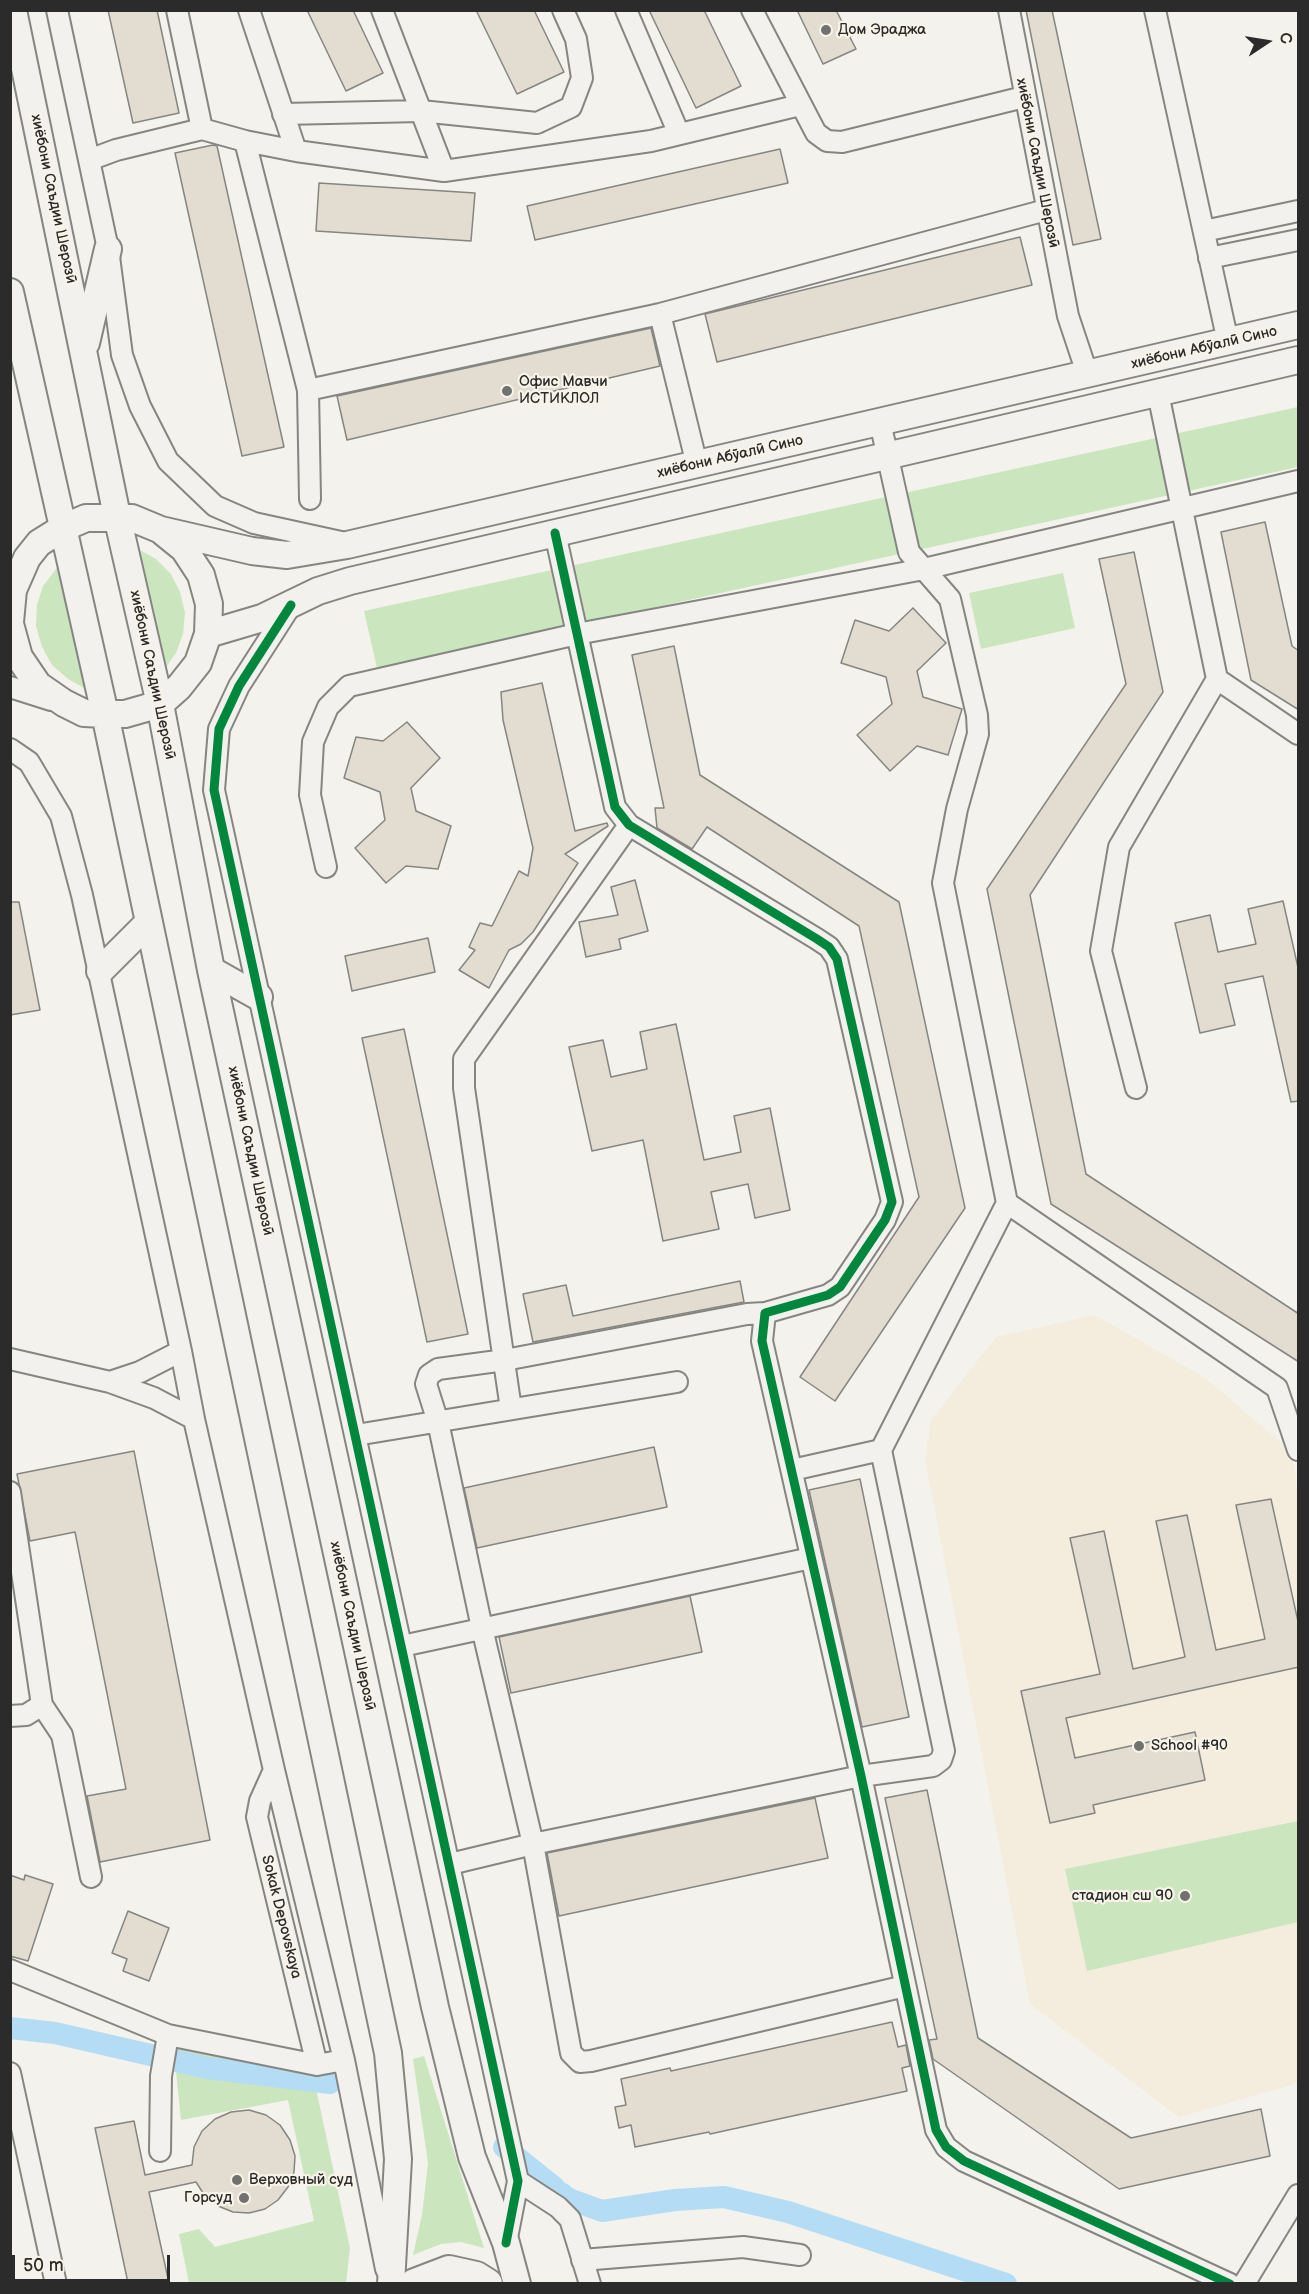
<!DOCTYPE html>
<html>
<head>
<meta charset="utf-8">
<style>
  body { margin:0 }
  #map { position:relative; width:1309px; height:2294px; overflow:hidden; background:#f4f2ec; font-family:"Balsamiq Sans",sans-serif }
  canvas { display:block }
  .frame { position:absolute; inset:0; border:12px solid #2b2b2b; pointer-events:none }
  .north { position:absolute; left:1237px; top:12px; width:60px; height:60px; -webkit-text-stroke:4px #f7f3e8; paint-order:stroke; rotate:78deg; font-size:16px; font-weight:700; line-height:24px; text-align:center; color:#2b2b2b }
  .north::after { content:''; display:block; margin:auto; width:21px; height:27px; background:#2b2b2b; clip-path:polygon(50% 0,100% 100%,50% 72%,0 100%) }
  .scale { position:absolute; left:12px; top:2255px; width:158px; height:27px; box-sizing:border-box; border:3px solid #2b2b2b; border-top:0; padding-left:8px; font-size:18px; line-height:21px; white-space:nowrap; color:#2b2b2b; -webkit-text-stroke:4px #f7f3e8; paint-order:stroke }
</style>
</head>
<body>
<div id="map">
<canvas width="1309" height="2294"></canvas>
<div class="frame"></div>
<div class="north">С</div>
<div class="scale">50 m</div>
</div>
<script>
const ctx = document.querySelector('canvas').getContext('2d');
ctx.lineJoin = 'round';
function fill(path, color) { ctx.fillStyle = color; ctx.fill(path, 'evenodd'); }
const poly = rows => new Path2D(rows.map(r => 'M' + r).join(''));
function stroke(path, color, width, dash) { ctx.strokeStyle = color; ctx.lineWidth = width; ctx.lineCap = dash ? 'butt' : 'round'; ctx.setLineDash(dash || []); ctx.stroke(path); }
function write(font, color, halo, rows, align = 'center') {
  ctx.font = font + ' "Balsamiq Sans",sans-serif'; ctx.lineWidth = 4.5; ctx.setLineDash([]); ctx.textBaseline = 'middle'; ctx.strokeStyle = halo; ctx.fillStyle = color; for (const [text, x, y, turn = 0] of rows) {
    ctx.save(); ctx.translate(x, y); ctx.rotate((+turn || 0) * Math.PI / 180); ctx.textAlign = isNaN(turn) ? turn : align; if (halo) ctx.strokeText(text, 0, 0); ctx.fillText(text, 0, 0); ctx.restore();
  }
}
fill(poly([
  [1095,1315,1204,1377,1291,1451,1298,1489,1298,2083,1179,2117,1030,2004,925,1460,931,1420,996,1337]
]), '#f4edde');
fill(poly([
  [1298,407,1298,467,377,668,364,611],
  [138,549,156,559,171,574,180,592,185,613,183,634,176,653,164,670],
  [59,565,86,689,68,679,52,665,42,647,36,626,37,605,43,586],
  [1063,573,1075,628,981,649,969,593],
  [1298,1821,1298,1922,1087,1971,1065,1869],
  [179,2043,315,2084,350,2248,346,2283,189,2283,179,2234,199,2229,215,2247,314,2221,288,2100,181,2120,176,2071],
  [424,2056,484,2248,461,2242,441,2244,413,2255,422,2215,428,2163,413,2059]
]), '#cbe5bf');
stroke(poly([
  [10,2028,55,2033,207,2068,330,2083],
  [504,2147,554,2187],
  [561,2193,569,2199,602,2211,675,2200,724,2197,788,2212,1006,2284]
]), '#b4dcf4', 22);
const building = poly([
  [108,10,157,10,179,113,133,123,108,10],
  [307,10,353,10,383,73,346,91,307,10],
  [476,10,534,10,564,72,517,94,476,10],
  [649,10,704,10,741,86,696,108,649,10],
  [797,10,836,10,856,49,823,64,797,10],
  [1026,10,1052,10,1101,239,1073,245,1026,10],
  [213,145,217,146,284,447,242,456,175,153,213,145],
  [780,149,788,183,535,240,527,206,780,149],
  [319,183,475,193,471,241,316,231,319,183],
  [1020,237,1032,285,717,362,705,314,1020,237],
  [651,328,660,366,347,440,337,396,651,328],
  [1265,522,1292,646,1299,651,1299,710,1251,680,1221,532,1265,522],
  [1134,552,1163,692,1030,895,1086,1174,1299,1314,1299,1362,1051,1204,987,889,1126,684,1099,559,1134,552],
  [913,608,946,643,917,671,923,697,962,709,948,755,917,746,890,771,857,735,892,704,886,677,841,663,855,620,889,631,913,608],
  [674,646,700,775,899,902,965,1208,835,1401,800,1377,919,1197,859,926,707,827,692,849,657,828,655,808,664,808,632,655,674,646],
  [542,683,575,831,607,823,608,826,565,854,578,863,533,932,521,944,509,950,489,988,459,970,475,950,469,947,480,923,492,926,519,871,528,876,533,848,503,720,501,692,542,683],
  [407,722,440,758,411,788,416,811,451,826,438,869,406,866,386,883,355,848,385,820,380,792,344,778,356,737,383,741,407,722],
  [635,880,648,931,619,939,621,949,586,957,579,922,618,915,611,887,635,880],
  [1283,901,1299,972,1299,1101,1291,1102,1263,976,1225,984,1235,1025,1200,1033,1175,923,1210,915,1218,952,1256,944,1248,909,1283,901],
  [10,902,19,902,40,1010,10,1015,10,902],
  [428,938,435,972,352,991,345,956,428,938],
  [676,1024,704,1160,741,1152,734,1116,770,1108,790,1210,755,1218,748,1184,711,1192,719,1229,663,1241,643,1140,592,1151,569,1047,603,1040,611,1077,647,1069,640,1032,676,1024],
  [404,1029,468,1334,427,1342,362,1038,404,1029],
  [740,1281,744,1302,533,1342,523,1294,566,1285,573,1316,740,1281],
  [654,1447,667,1507,477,1548,464,1488,654,1447],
  [134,1451,210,1840,100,1862,87,1796,126,1789,75,1532,30,1541,17,1474,134,1451],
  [860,1479,909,1717,862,1727,809,1490,860,1479],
  [1271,1499,1299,1626,1299,1667,1066,1718,1075,1758,1195,1732,1205,1780,1093,1805,1095,1813,1050,1823,1021,1691,1100,1674,1070,1538,1104,1531,1133,1669,1185,1657,1156,1521,1187,1515,1216,1650,1265,1639,1236,1505,1271,1499],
  [690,1596,702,1652,511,1693,499,1637,690,1596],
  [927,1790,978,2038,1131,2138,1261,2109,1270,2156,1119,2189,933,2059,929,2040,937,2039,885,1798,927,1790],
  [815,1798,828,1858,559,1916,547,1853,815,1798],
  [10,1875,24,1880,25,1875,53,1884,28,1961,10,1956,10,1875],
  [128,1911,169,1928,149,1981,123,1971,127,1959,112,1953,128,1911],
  [892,2022,898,2047,906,2045,910,2066,902,2068,907,2091,710,2134,709,2132,635,2147,631,2125,619,2128,615,2107,626,2105,621,2079,670,2068,671,2071,892,2022],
  [249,2110,266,2115,280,2125,290,2140,295,2156,294,2172,288,2187,278,2200,265,2209,249,2213,233,2212,218,2206,205,2196,196,2182,149,2192,169,2283,128,2283,95,2128,134,2121,145,2175,192,2165,194,2147,202,2131,215,2119,231,2112,249,2110]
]);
fill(building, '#e3ddd1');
stroke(building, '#858582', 1.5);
const minor = poly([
  [57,10,108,249,122,355,140,406,168,461,215,506,254,523,341,542],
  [177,10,202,129,245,141,308,390,660,314,1046,210],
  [249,10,296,151],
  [382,10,444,171],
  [626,10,679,134],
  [752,10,816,133,827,141,842,142,1024,97],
  [1009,10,1068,316,1088,376],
  [1155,10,1228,342],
  [283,114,421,111,537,123,571,107,582,78,576,39,563,10],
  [245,141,296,151,444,171,651,141,800,105],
  [89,160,116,150,202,129],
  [1204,231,1298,211],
  [1209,258,1298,240],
  [660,314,697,465],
  [308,390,310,499],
  [880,422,909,552,950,599,977,715,978,734,957,809,943,883,1007,1203,1277,1388,1298,1450],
  [555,533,615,807,629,825,817,939,829,947,837,959,892,1202,885,1220,840,1287,828,1295,765,1313,762,1341,861,1776,936,2130,946,2147,964,2161,1230,2284],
  [291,605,239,686,219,729,214,790,518,2181,506,2243],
  [1217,679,1298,734],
  [10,687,51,700],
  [10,749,29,762,61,816,82,895,181,1351,194,1419,274,1770,344,2060,386,2269],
  [326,867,310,795,313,742,328,707,349,686,577,634,924,569,1298,481],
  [1136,1088,1101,951,1119,847,1217,679,1158,393],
  [765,1313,747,1314,505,1360,438,1369,429,1375,426,1384,438,1422,482,1628,533,1844,571,2053,580,2062,591,2061,905,1986],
  [10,1359,110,1382,154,1398,194,1419],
  [110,1382,140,1372,181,1351],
  [511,1409,464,1088,464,1059,629,825],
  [356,1435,677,1382],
  [792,1470,881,1450,1007,1203],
  [10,1492,42,1705,26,1715,10,1716],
  [402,1646,811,1558],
  [42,1705,62,1735,91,1877],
  [274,1770,260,1801,257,1817,317,2065],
  [450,1864,533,1844,861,1776,933,1766,941,1760,944,1751,881,1450],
  [10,1970,168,2035,317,2065,344,2060],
  [10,2073,56,2284],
  [160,2151,161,2076,168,2035],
  [518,2181,558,2207,570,2219,590,2284],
  [582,2260,743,2247,800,2255],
  [1244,2284,1298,2195]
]);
const major = poly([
  [13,10,117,516,160,704,211,970,435,2007,472,2157,506,2243,517,2284],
  [10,292,105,714,388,2053,398,2159,391,2284],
  [86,343,108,249],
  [10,622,13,590,27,558,39,543,63,528,86,518,132,518,161,530,252,551,287,555,347,545,1298,325],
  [10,624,19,657,38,685,64,703,84,713,105,714,125,714,160,704,179,687,198,663,208,634,209,604,201,575,184,549,163,532],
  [208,634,262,618,318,591,350,581,1298,360],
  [211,970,259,997],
  [100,971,149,922]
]);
const highway = poly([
  [415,2284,449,2271,476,2277,487,2284]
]);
stroke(minor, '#858582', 24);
stroke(major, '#858582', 30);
stroke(highway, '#858582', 34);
stroke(minor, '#f2f1ed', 20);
stroke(major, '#f2f1ed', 26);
stroke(highway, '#f2f1ed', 30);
stroke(poly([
  [555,533,615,807,629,825,817,939,829,947,837,959,892,1202,885,1220,840,1287,828,1295,765,1313,762,1341,861,1776,936,2130,946,2147,964,2161,1230,2284],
  [291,605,239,686,219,729,214,790,518,2181,506,2243]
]), '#00873e', 9);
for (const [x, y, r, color] of [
  [826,30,6,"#71716f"],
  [507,391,6,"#71716f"],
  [1139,1746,6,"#71716f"],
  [1185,1896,6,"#71716f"],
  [237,2180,6,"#71716f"],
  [244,2198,6,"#71716f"]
]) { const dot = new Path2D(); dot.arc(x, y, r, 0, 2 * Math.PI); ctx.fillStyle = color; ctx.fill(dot); stroke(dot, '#f7f3e8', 2); }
write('15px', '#2b2b2b', '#f7f3e8', [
  ["Дом Эраджа",838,30],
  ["Офис Мавчи",519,382],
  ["ИСТИКЛОЛ",519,399],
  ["School #90",1151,1746],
  ["стадион сш 90",1173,1896,"right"],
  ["Верховный суд",249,2180],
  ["Горсуд",232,2198,"right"]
], 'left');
write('15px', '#2b2b2b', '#f7f3e8', [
  ["хиёбони Саъдии Шерозӣ",1037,163,79],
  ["хиёбони Саъдии Шерозӣ",53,199,78],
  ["хиёбони Абӯалӣ Сино",1204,348,-13],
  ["хиёбони Абӯалӣ Сино",730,457,-13],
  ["хиёбони Саъдии Шерозӣ",152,675,78],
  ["хиёбони Саъдии Шерозӣ",250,1151,78],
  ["хиёбони Саъдии Шерозӣ",352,1626,78],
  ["Sokak Depovskaya",281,1917,76]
]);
</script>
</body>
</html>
